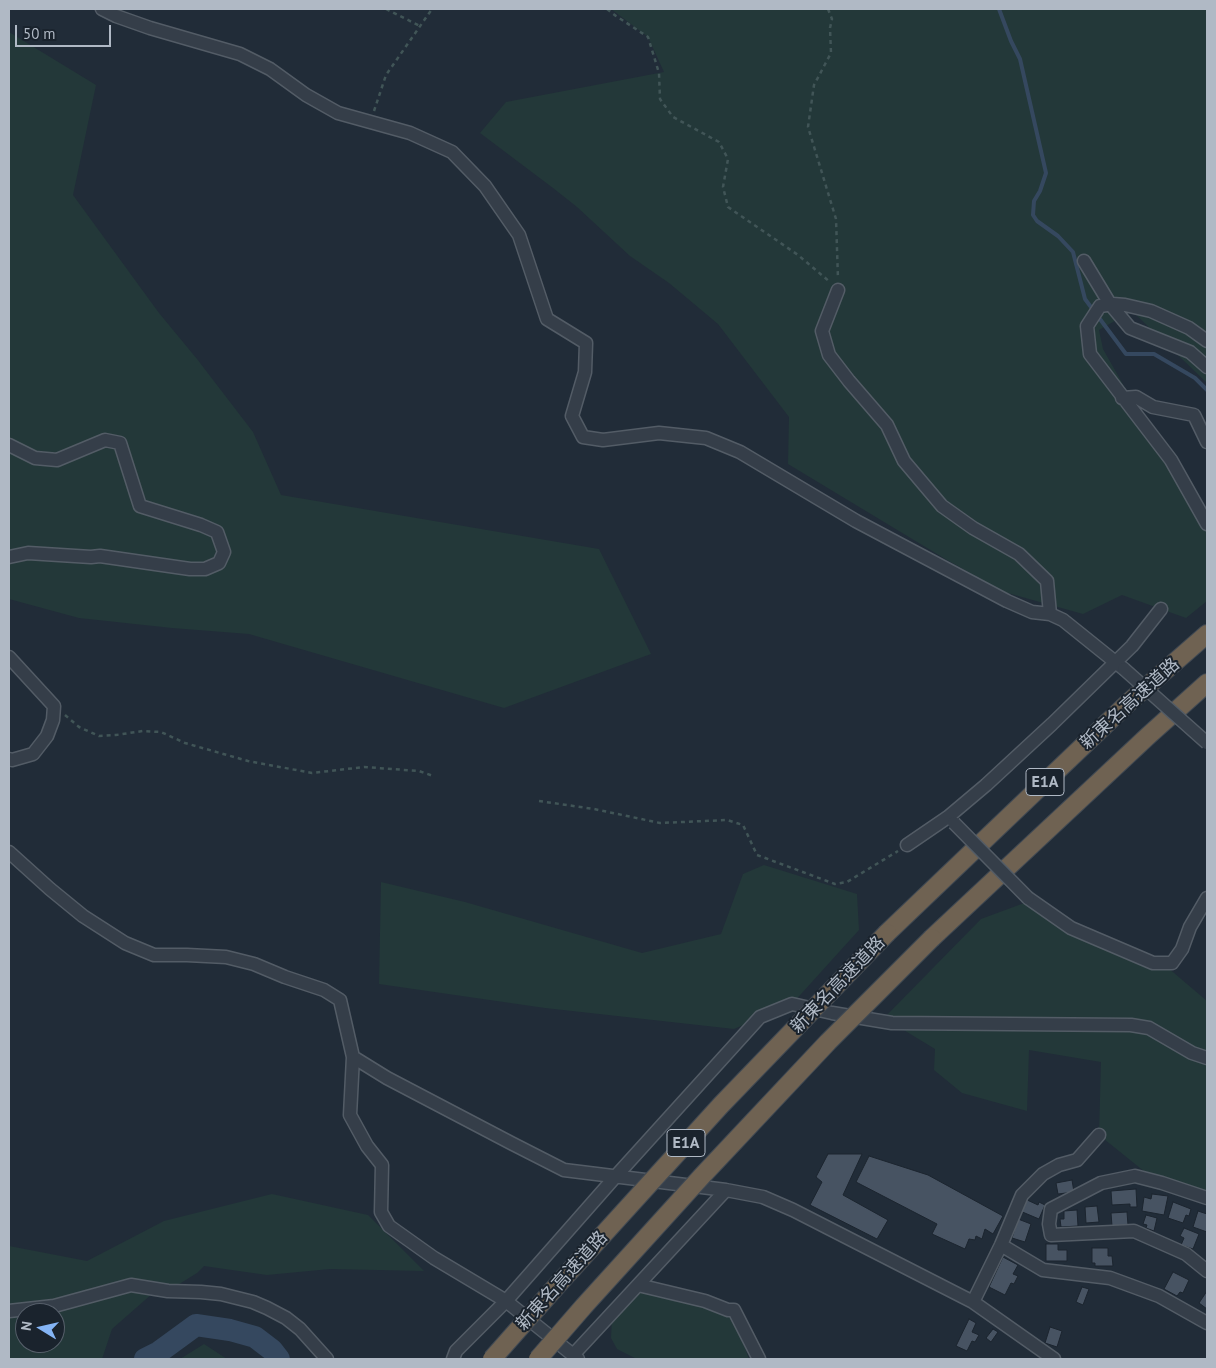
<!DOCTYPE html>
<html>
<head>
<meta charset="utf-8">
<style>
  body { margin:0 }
  #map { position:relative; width:1216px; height:1368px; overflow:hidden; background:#212c38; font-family:"PT Sans",sans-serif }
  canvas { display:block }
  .frame { position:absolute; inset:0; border:10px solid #b0b9c5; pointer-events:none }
  .north { position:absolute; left:15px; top:1303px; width:50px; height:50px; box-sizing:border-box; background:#1a232d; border:1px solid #565f6a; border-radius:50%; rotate:279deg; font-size:14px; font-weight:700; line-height:20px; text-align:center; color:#b0b9c5 }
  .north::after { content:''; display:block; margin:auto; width:18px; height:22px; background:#84b4f5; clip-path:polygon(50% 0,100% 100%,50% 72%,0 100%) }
  .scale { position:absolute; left:15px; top:25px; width:96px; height:22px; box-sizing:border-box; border:2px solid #b0b9c5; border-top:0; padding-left:6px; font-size:15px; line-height:18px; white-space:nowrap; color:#b0b9c5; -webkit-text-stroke:4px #1a232d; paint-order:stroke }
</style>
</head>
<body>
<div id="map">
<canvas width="1216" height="1368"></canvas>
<div class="frame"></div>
<div class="north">N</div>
<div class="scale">50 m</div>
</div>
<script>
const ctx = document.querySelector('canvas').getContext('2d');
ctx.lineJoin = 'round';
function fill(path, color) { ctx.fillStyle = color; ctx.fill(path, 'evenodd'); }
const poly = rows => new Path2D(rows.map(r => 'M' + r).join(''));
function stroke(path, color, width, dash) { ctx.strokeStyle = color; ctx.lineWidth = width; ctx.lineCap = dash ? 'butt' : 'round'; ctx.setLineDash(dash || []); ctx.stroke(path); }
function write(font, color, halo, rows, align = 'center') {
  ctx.font = font + ' "PT Sans","Noto Sans JP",sans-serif'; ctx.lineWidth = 4; ctx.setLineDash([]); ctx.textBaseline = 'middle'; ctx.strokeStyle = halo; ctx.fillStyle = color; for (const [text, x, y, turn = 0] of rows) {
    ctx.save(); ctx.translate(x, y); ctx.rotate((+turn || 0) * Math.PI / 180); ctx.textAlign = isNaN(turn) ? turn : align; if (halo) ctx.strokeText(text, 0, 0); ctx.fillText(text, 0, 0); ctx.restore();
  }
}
fill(poly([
  [611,9,1207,9,1207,383,1132,311,1099,330,1103,349,1207,533,1207,601,1186,618,1122,595,1083,614,1004,592,947,560,788,464,789,417,718,324,669,283,630,256,577,207,553,188,480,133,506,102,664,72,648,37],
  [9,32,96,85,73,195,159,313,197,359,253,432,281,495,599,549,651,654,504,708,249,634,172,628,79,618,9,599],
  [764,865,857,894,859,930,792,1004,734,1029,545,1008,379,984,381,882,465,902,642,953,721,934,743,874],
  [1027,902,1167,967,1207,1001,1207,1198,1163,1182,1145,1172,1099,1135,1101,1062,1029,1050,1027,1111,962,1093,934,1070,935,1049,884,1018,981,919],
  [272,1194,368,1215,424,1271,330,1269,267,1275,204,1266,197,1273,168,1291,153,1293,112,1329,102,1359,9,1359,9,1246,87,1261,164,1221],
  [25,1313,55,1313,55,1343,25,1343],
  [640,1287,726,1309,736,1324,749,1359,637,1359,617,1349,611,1338,612,1317],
  [204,1344,227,1359,180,1359]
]), '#233839');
stroke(poly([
  [999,9,1011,41,1020,59,1046,173,1040,191,1034,201,1033,215,1037,221,1058,236,1073,252,1085,299,1126,354,1154,354,1195,378,1207,390]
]), '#35485f', 4);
stroke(poly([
  [145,1359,159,1352,196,1325,230,1330,255,1337,272,1350,279,1359]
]), '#35485f', 22);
const building = poly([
  [828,1154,862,1154,843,1195,888,1220,877,1239,810,1205,822,1182,816,1177,828,1154],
  [869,1156,928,1175,1003,1216,993,1234,985,1229,982,1239,976,1236,975,1240,969,1239,965,1249,932,1234,937,1224,856,1182,869,1156],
  [1072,1180,1074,1192,1058,1194,1056,1183,1072,1180],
  [1136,1189,1137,1207,1130,1207,1130,1204,1112,1205,1111,1191,1136,1189],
  [1152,1194,1168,1196,1164,1215,1142,1211,1144,1197,1151,1199,1152,1194],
  [1025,1199,1038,1205,1039,1202,1045,1205,1039,1219,1020,1211,1025,1199],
  [1173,1202,1191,1209,1189,1216,1186,1215,1183,1223,1168,1218,1173,1202],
  [1097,1206,1099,1222,1086,1223,1085,1207,1097,1206],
  [1077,1210,1078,1226,1061,1227,1060,1219,1064,1219,1064,1211,1077,1210],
  [1198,1211,1207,1214,1207,1232,1193,1227,1198,1211],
  [1127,1212,1128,1225,1112,1226,1111,1213,1127,1212],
  [1146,1215,1157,1218,1154,1231,1146,1228,1147,1225,1143,1224,1146,1215],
  [1018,1219,1031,1224,1025,1242,1012,1238,1018,1219],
  [1184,1228,1199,1234,1193,1249,1181,1245,1184,1238,1180,1236,1184,1228],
  [1046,1244,1058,1244,1058,1250,1067,1250,1067,1261,1046,1261,1046,1244],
  [1092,1248,1108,1248,1108,1256,1112,1256,1113,1266,1095,1266,1095,1263,1092,1263,1092,1248],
  [1003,1257,1018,1265,1013,1274,1018,1276,1014,1284,1011,1283,1005,1295,989,1287,1003,1257],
  [1173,1272,1189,1280,1183,1293,1180,1292,1177,1296,1164,1289,1173,1272],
  [1082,1287,1089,1289,1083,1305,1076,1302,1082,1287],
  [1207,1291,1207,1309,1199,1303,1207,1291],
  [969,1319,976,1323,972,1332,979,1335,975,1342,972,1341,967,1351,956,1346,969,1319],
  [1050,1327,1062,1331,1057,1347,1045,1343,1050,1327],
  [993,1329,998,1332,991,1342,986,1338,993,1329]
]);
fill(building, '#475362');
stroke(building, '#1c252f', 1);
const minor = poly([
  [102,9,116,16,150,28,240,54,270,69,306,95,338,113,410,133,452,152,485,186,519,235,547,319,586,343,585,372,572,416,583,437,603,440,659,433,706,438,740,452,856,521,1007,601,1032,612,1050,614,1063,620,1124,669],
  [1084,261,1110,304,1130,328,1190,352,1207,367],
  [838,290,822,331,829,355,849,381,887,425,904,461,942,506,973,528,1019,554,1047,581,1050,614],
  [1207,341,1189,328,1151,311,1125,305,1113,304,1100,306,1087,326,1090,354,1171,460,1207,524],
  [1122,398,1136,397,1153,407,1194,415,1207,442],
  [9,445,35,458,57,460,105,440,120,443,140,506,201,525,217,532,224,552,219,563,205,569,190,569,100,556,91,557,28,553,9,557],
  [9,657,54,706,53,720,47,736,33,754,12,760,9,759],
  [907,845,948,817,986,785,1052,724,1132,646,1161,609],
  [9,852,50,889,83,916,125,943,154,955,187,955,226,957,254,964,285,977,324,990,340,1000,353,1057,350,1115,367,1146,382,1165,381,1212,389,1226,434,1258,506,1301,578,1359],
  [1028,898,1071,928,1153,963,1172,963,1182,949,1190,927,1207,898],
  [353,1057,387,1078,511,1143,564,1170,726,1190,763,1197,793,1210,973,1302,1054,1359],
  [1207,1198,1162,1183,1135,1176,1101,1183,1051,1209,1049,1224,1051,1235,1134,1231,1186,1254,1207,1271],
  [1001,1245,1043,1270,1110,1278,1159,1296,1207,1323],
  [638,1285,705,1301,728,1310,734,1310,759,1359],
  [973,1302,1001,1245,1022,1195,1043,1174,1059,1165,1077,1160,1099,1135],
  [9,1311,54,1306,131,1285,168,1291,201,1292,221,1294,253,1302,267,1308,286,1318,300,1329,327,1359],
  [573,1355,726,1190],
  [453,1359,456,1351,506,1301,616,1176,760,1017,792,1004,832,1013,892,1023,1131,1025,1149,1028,1192,1053,1207,1058]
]);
const highway = poly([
  [887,933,1128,703,1207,634],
  [932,938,1149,735,1207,683]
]);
stroke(minor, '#535c66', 15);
stroke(highway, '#404953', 20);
stroke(poly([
  [386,9,420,26],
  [607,9,616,16,648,37,659,73,660,99,673,117,719,142,728,159,723,187,728,207,798,255,830,282],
  [828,9,832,19,830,28,831,53,814,85,808,127,836,219,838,279],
  [374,111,386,75,432,9],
  [65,715,79,727,99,736,116,735,143,731,161,732,185,743,248,761,312,773,364,767,419,771,433,776],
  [539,801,594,809,660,823,727,820,743,825,757,855,835,884,847,882,898,851]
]), '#415557', 2.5, [4, 4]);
stroke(minor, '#353e49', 12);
stroke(highway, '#6f6252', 18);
const minorBridge = poly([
  [1124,669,1207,743],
  [954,823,1028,898]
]);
const highwayBridge = poly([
  [492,1359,561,1281,721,1105,887,933],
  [538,1359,584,1306,702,1176,828,1042,932,938]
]);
stroke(minorBridge, '#535c66', 15, []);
stroke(highwayBridge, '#404953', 20, []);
stroke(minorBridge, '#353e49', 12);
stroke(highwayBridge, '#6f6252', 18);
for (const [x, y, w] of [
  [1045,782,38],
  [686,1143,38]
]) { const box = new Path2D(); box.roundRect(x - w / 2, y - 13.5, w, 27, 4); ctx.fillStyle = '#1a232d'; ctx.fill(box); stroke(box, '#b0b9c5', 1); }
write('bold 16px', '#b0b9c5', null, [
  ["E1A",1045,782],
  ["E1A",686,1143]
]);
write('18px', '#b0b9c5', '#1a232d', [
  ["新東名高速道路",1130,704,-42],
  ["新東名高速道路",838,985,-46],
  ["新東名高速道路",562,1281,-48]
]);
</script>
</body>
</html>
